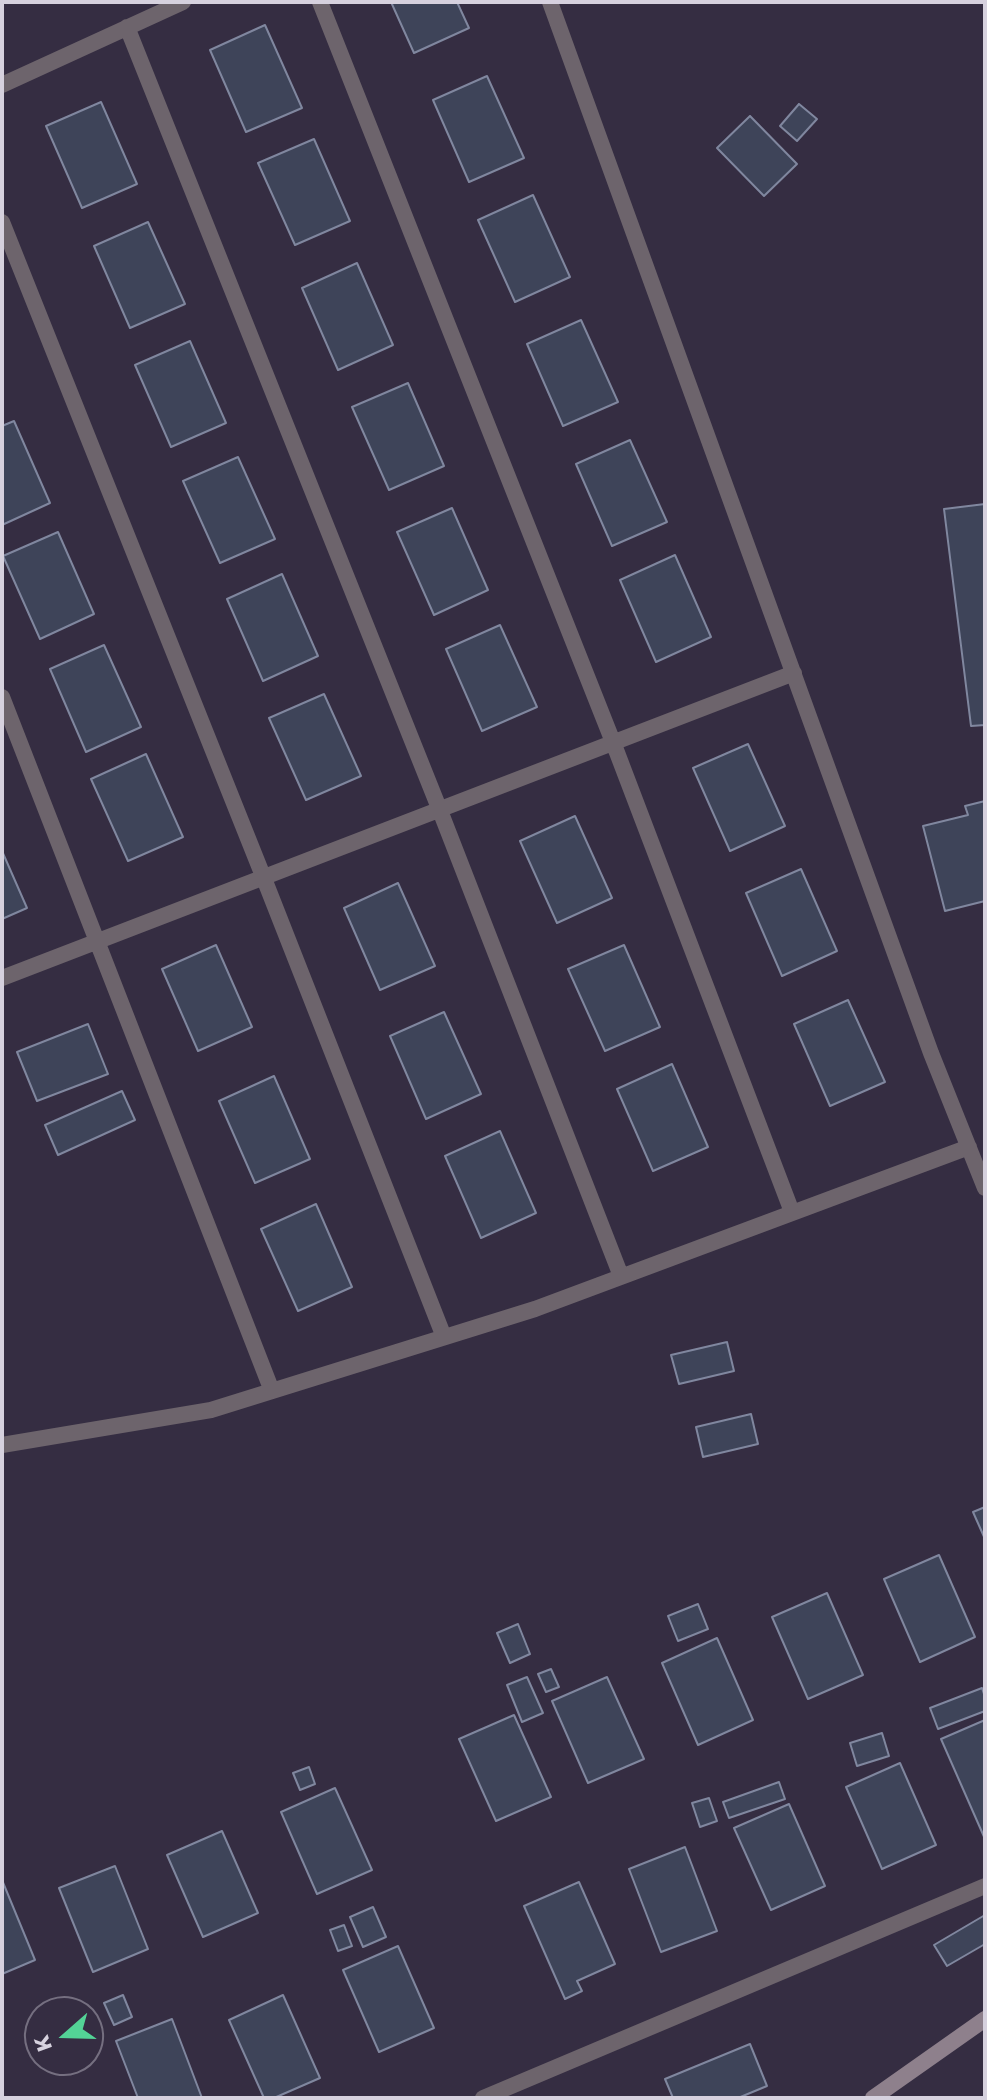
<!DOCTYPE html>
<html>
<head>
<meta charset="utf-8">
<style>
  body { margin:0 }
  #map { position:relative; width:987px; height:2100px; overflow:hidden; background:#352d42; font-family:"Work Sans",sans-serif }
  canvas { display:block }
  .frame { position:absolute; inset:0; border:4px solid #d6d1de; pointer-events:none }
  .north { position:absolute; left:24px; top:1996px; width:80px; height:80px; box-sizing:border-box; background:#352d42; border:2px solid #756f80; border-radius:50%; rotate:250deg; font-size:22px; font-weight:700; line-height:32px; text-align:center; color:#d6d1de }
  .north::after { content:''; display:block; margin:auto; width:28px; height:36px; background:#53d396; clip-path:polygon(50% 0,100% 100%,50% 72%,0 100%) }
</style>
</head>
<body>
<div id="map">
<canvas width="987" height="2100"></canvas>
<div class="frame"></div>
<div class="north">K</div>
</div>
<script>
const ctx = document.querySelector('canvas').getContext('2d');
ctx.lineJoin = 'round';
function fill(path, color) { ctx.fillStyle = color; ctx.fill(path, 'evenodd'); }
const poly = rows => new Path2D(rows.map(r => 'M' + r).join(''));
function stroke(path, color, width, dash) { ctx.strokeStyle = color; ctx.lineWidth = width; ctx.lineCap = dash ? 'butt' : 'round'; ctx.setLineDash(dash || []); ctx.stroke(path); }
const building = poly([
  [391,2,457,2,469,28,414,53,391,2],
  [265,25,302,108,246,132,210,50,265,25],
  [487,76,524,158,469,182,433,100,487,76],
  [101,102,137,184,82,208,46,126,101,102],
  [799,104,817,119,797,141,780,126,799,104],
  [750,116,797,164,764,196,717,148,750,116],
  [314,139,350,221,295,245,258,163,314,139],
  [533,195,570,277,515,302,478,220,533,195],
  [148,222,185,304,130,328,94,246,148,222],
  [357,263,393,345,338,370,302,288,357,263],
  [581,320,618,402,563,426,527,344,581,320],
  [190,341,226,423,171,447,135,365,190,341],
  [408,383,444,466,389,490,352,407,408,383],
  [14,421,50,503,2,525,2,426,14,421],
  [630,440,667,522,612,546,576,464,630,440],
  [238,457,275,539,220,563,183,481,238,457],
  [985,504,985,725,971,726,944,509,985,504],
  [452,508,488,590,434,615,397,532,452,508],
  [58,532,94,614,40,639,3,556,58,532],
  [675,555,711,637,656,662,620,580,675,555],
  [282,574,318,656,263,681,227,599,282,574],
  [500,625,537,707,482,731,446,649,500,625],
  [104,645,141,727,86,752,50,669,104,645],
  [324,694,361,776,306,800,269,718,324,694],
  [748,744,785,826,730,851,693,768,748,744],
  [146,754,183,837,128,861,91,779,146,754],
  [985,801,985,901,945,911,923,826,968,815,965,806,985,801],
  [575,816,612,898,557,923,520,841,575,816],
  [2,851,27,908,2,919,2,851],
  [801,869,837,951,782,976,746,893,801,869],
  [398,883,435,966,380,990,344,908,398,883],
  [216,945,252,1027,198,1051,162,969,216,945],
  [624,945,660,1027,605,1051,568,969,624,945],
  [848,1000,885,1082,830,1106,794,1024,848,1000],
  [444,1012,481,1094,426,1119,390,1036,444,1012],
  [88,1024,108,1074,37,1101,17,1052,88,1024],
  [672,1064,708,1147,653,1171,617,1089,672,1064],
  [274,1076,310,1159,255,1183,219,1101,274,1076],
  [122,1091,135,1120,58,1155,45,1125,122,1091],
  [500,1131,536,1213,481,1238,445,1156,500,1131],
  [316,1204,352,1287,298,1311,261,1229,316,1204],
  [727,1342,734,1371,679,1384,671,1355,727,1342],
  [751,1414,758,1444,703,1457,696,1427,751,1414],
  [985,1507,985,1539,973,1512,985,1507],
  [939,1555,975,1637,920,1662,884,1579,939,1555],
  [827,1593,863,1675,808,1699,772,1617,827,1593],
  [698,1604,708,1629,678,1641,668,1616,698,1604],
  [518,1624,530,1654,510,1663,497,1633,518,1624],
  [717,1638,753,1720,698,1745,662,1663,717,1638],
  [551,1669,559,1687,546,1692,538,1674,551,1669],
  [527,1677,543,1713,522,1722,507,1685,527,1677],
  [607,1677,644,1759,588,1783,552,1701,607,1677],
  [982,1688,985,1697,985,1711,938,1729,930,1708,982,1688],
  [514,1715,551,1797,496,1821,459,1739,514,1715],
  [985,1720,985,1839,941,1739,985,1720],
  [882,1733,889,1756,857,1766,850,1743,882,1733],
  [900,1763,936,1845,882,1869,846,1787,900,1763],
  [309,1767,315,1784,300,1790,293,1773,309,1767],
  [779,1782,785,1799,729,1818,723,1802,779,1782],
  [335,1788,372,1870,317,1894,281,1812,335,1788],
  [709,1798,717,1821,700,1827,692,1803,709,1798],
  [789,1804,825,1886,771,1910,734,1828,789,1804],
  [222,1831,258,1913,203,1937,167,1855,222,1831],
  [685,1847,717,1931,661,1952,629,1869,685,1847],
  [115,1866,148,1949,93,1972,59,1888,115,1866],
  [2,1880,35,1960,2,1974,2,1880],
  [579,1882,615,1964,577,1981,582,1991,565,1999,524,1906,579,1882],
  [373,1907,386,1937,363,1947,350,1917,373,1907],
  [985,1915,985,1944,947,1966,934,1945,985,1915],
  [344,1925,352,1946,338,1951,330,1930,344,1925],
  [398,1946,434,2028,379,2052,343,1970,398,1946],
  [123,1995,132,2017,114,2025,104,2003,123,1995],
  [283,1995,320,2078,274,2098,264,2098,229,2020,283,1995],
  [172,2019,202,2098,138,2098,116,2041,172,2019],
  [750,2044,767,2086,738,2098,673,2098,665,2079,750,2044]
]);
fill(building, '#3e4459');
stroke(building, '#80879f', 2);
stroke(poly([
  [320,2,613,742,792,1212],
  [550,2,931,1053,985,1188],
  [127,27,439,808,621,1276],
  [2,85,183,2],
  [2,222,263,876,444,1337],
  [2,697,272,1391],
  [2,978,794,673],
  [2,1445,211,1410,535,1309,969,1147],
  [483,2098,985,1886]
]), '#6d646c', 16);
stroke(poly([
  [873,2098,985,2019]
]), '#8e808c', 16);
</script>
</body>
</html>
